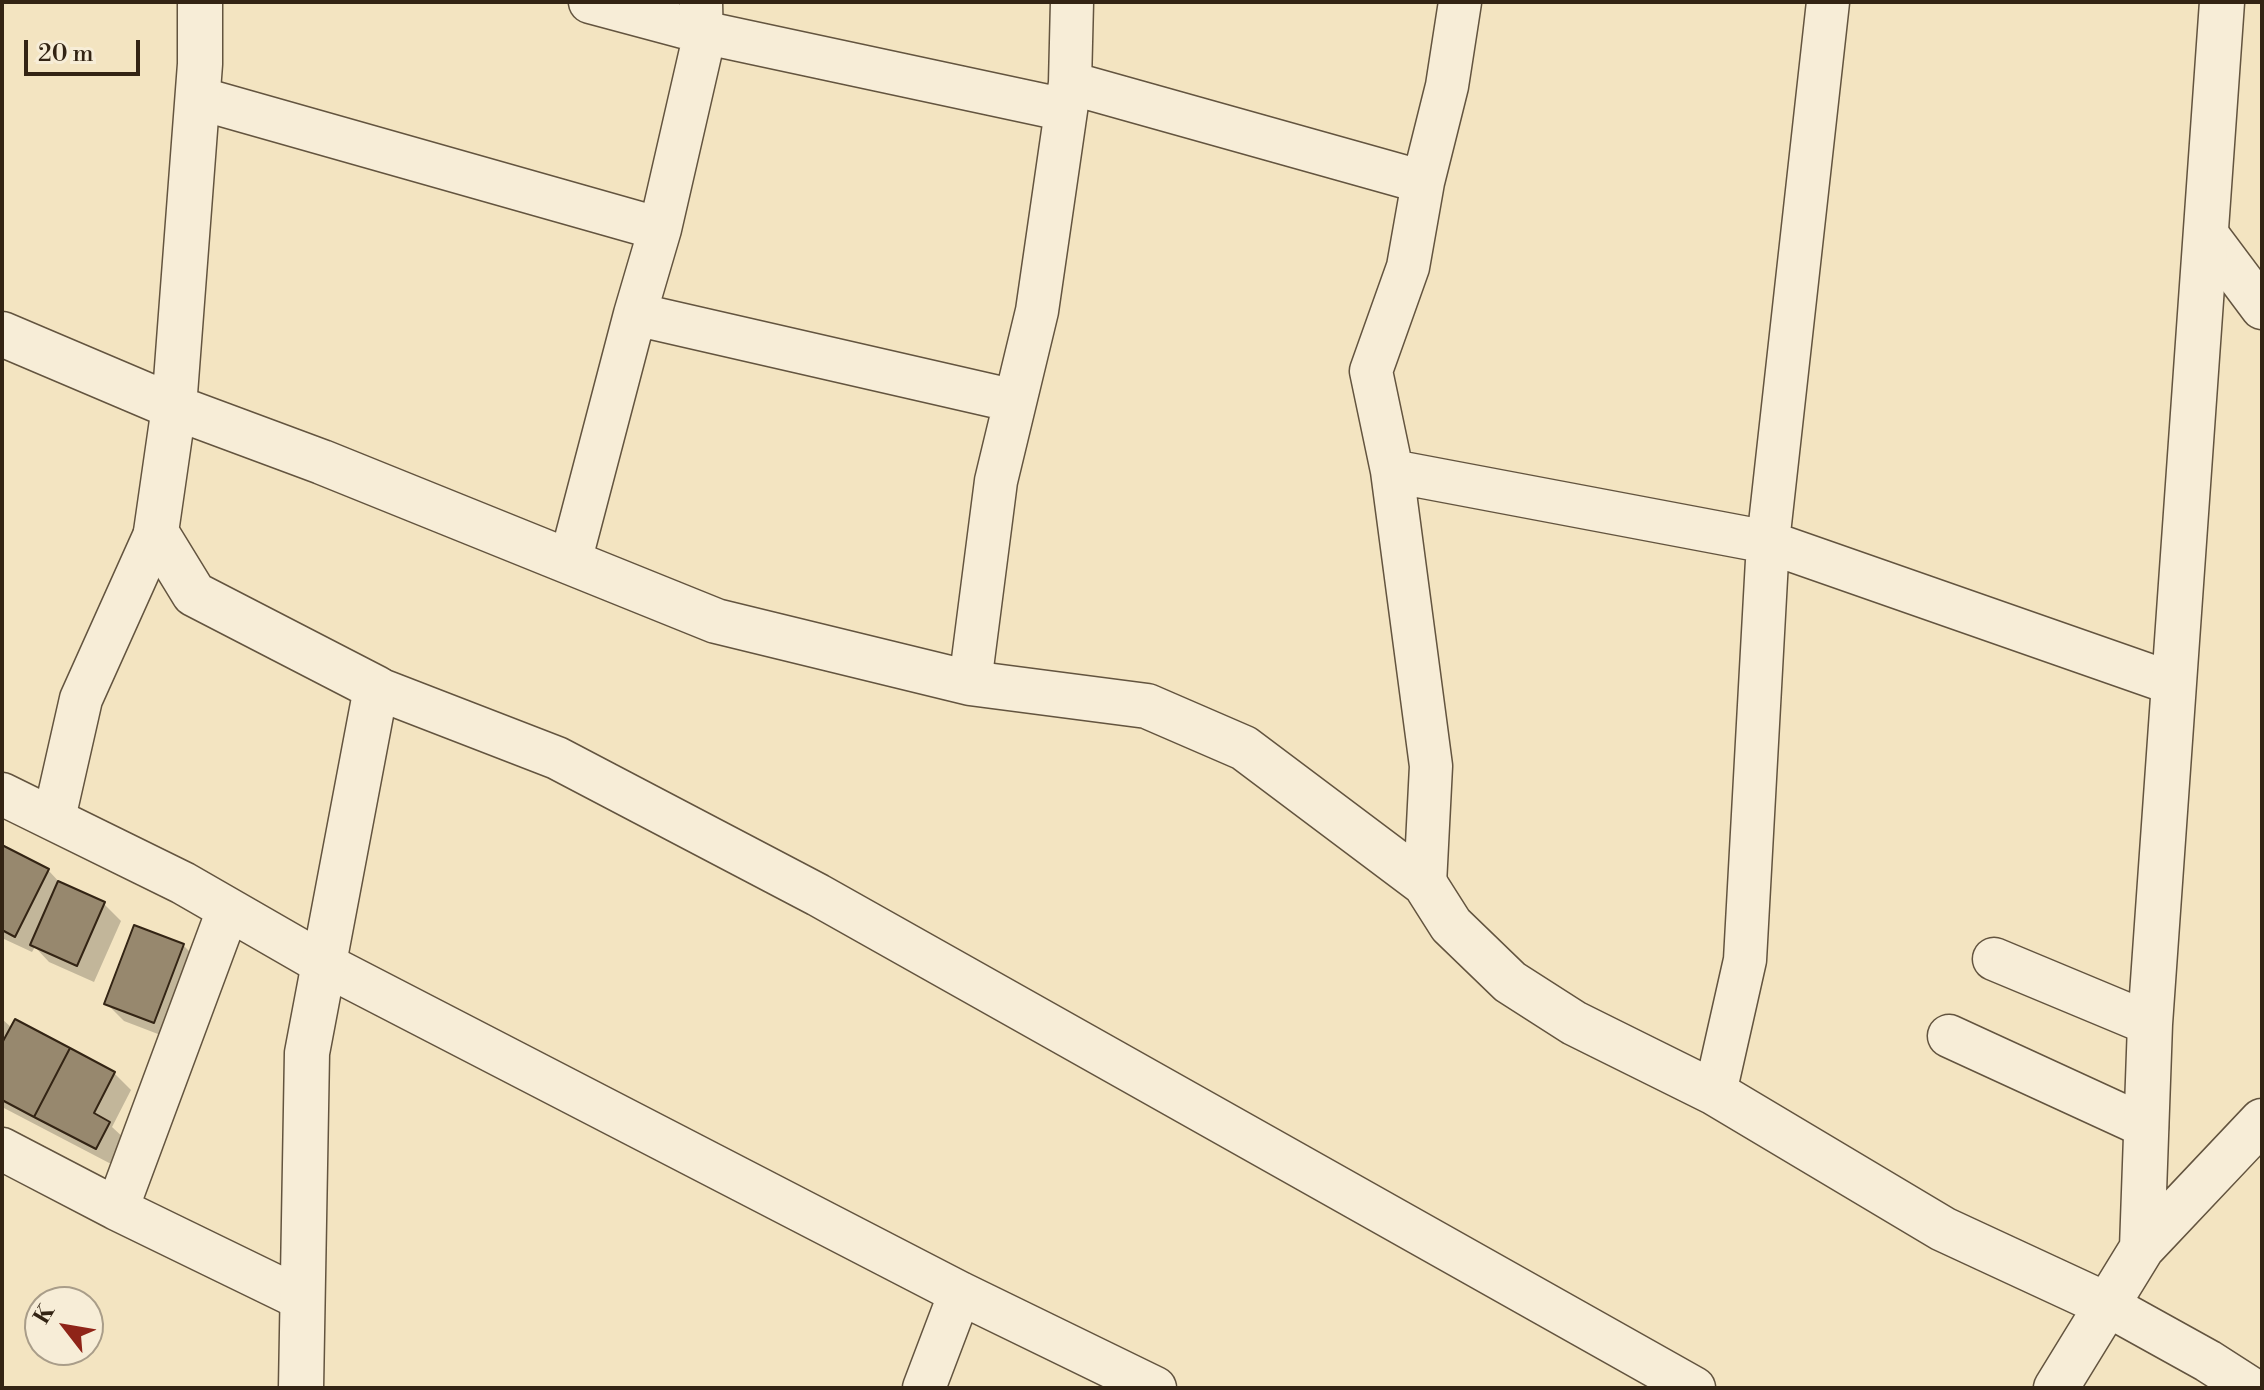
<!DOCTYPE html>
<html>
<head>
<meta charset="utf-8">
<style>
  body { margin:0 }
  #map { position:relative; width:2264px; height:1390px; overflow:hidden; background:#f3e4c1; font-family:"Libre Bodoni",serif }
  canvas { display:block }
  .frame { position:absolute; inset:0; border:4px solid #332414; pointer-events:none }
  .north { position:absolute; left:24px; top:1286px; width:80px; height:80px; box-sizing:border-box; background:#f7edd7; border:2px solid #a99d89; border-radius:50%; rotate:301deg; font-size:22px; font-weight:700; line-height:32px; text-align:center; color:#332414 }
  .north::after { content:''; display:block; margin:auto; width:28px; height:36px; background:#8f2418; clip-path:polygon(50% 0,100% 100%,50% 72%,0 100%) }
  .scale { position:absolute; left:24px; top:40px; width:116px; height:36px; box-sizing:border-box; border:4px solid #332414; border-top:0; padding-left:10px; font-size:24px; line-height:28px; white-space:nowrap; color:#332414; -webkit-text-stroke:6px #f7edd7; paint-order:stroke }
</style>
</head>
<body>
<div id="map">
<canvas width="2264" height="1390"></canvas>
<div class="frame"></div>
<div class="north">K</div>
<div class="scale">20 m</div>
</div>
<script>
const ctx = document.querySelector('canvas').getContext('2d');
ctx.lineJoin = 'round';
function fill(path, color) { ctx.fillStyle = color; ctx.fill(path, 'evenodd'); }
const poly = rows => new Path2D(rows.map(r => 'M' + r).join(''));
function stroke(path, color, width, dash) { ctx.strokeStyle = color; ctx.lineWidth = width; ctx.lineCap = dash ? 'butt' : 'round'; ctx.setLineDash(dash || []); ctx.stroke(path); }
fill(poly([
  [2,848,48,870,62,885,104,904,121,921,94,982,49,962,35,947,32,952,4,939,2,944],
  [183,945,200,962,171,1039,124,1021,107,1004],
  [2,1019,12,1028,114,1073,131,1090,112,1127,126,1140,113,1165,2,1107]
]), '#0003');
const building = poly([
  [2,845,49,869,15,937,2,930,2,845],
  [58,881,105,902,77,966,30,945,58,881],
  [134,925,184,944,154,1023,104,1004,134,925],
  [15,1019,70,1048,34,1117,2,1100,2,1043,15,1019],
  [70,1048,115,1072,94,1113,110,1122,96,1149,34,1117,70,1048]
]);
fill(building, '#97886e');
stroke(building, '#332414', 2);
const minor = poly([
  [590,2,702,32,1066,110],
  [1070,83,1423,182],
  [198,98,660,229],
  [2206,233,2262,308],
  [635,314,1015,401],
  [1392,471,1768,542,2174,684],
  [570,562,635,314,660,229,702,46,701,2],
  [970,683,996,481,1037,311,1070,83,1072,2],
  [376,688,557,758,818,895,1694,1388],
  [2,794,183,883,322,963,960,1293,1155,1388],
  [54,818,81,699,156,532],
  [1425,884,1431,766,1392,471,1371,371,1408,267,1423,182,1447,86,1460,2],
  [1994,959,2150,1024],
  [1949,1036,2147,1127],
  [1715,1093,1745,960,1768,542,1828,2],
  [2,1149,117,1209,302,1299],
  [117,1209,228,910],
  [2107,1305,2208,1361,2250,1388],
  [924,1388,960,1293]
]);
const tertiary = poly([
  [200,2,200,64,174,407,156,532,194,594,376,688,307,1053,301,1388],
  [2,334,174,407,322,462,716,621,970,683,1147,706,1244,748,1425,884,1451,925,1510,982,1574,1023,1715,1093,1943,1229,2107,1305],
  [2142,1248,2150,1024,2222,2],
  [2056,1388,2142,1248,2262,1121]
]);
stroke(minor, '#63543f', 45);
stroke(tertiary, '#63543f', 47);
stroke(minor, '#f7edd7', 42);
stroke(tertiary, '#f7edd7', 44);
</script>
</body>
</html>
